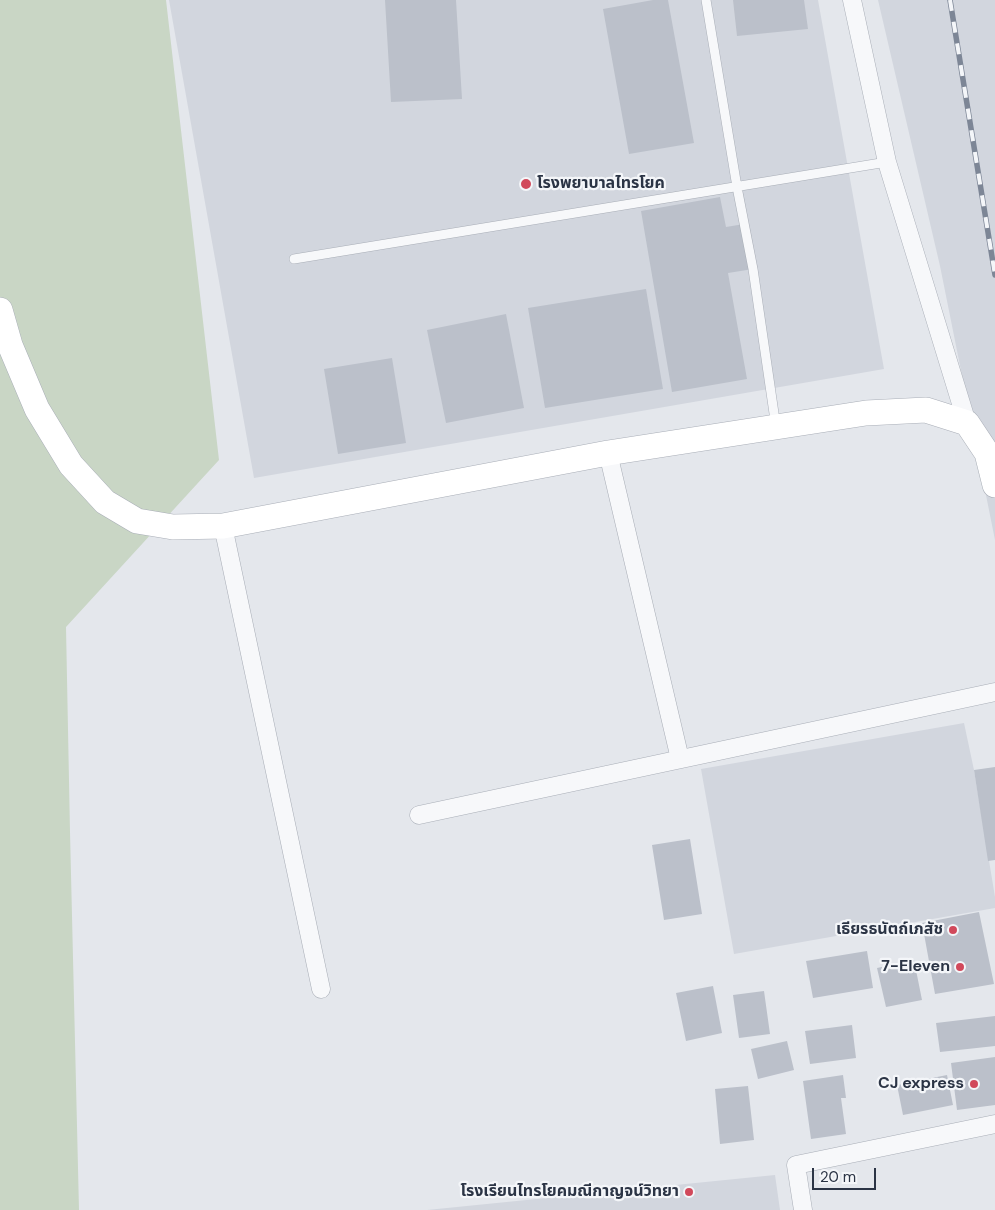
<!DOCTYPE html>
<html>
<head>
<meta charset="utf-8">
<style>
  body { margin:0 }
  #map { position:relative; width:995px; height:1210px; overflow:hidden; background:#e4e7ec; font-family:"DM Sans",sans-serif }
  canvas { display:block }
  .scale { position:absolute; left:812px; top:1168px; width:64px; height:22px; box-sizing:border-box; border:2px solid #2b3445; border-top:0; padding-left:6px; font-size:15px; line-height:18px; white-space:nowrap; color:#2b3445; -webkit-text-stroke:4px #f4f6f9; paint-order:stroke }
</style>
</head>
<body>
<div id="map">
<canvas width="995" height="1210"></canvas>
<div class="scale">20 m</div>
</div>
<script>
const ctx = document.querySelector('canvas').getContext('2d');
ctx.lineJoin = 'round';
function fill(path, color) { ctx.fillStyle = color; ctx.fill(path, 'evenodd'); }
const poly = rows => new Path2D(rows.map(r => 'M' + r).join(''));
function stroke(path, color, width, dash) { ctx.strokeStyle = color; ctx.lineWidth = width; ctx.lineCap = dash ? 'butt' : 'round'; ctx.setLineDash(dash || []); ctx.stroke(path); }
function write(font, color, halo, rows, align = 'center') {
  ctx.font = font + ' "DM Sans","Noto Sans Thai",sans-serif'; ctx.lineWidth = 4.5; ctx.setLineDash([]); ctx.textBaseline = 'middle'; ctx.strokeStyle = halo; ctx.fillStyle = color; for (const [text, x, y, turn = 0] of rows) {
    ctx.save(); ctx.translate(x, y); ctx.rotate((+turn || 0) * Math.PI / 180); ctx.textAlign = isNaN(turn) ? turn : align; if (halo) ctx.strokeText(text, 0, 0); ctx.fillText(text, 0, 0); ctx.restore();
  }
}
fill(poly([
  [169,0,818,0,884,369,254,478],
  [878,0,995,0,995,540,940,266],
  [964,723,974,770,995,897,995,908,734,954,701,769],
  [775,1175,780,1210,427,1210]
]), '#d2d6de');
fill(poly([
  [0,0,166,0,219,460,66,627,70,832,79,1210,0,1210]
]), '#c9d6c5');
fill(poly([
  [385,0,456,0,462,99,391,102],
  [653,0,668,0,694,143,629,154,603,9],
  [733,0,804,0,808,29,737,36],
  [720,197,726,227,744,224,753,269,728,273,747,379,672,392,641,211],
  [646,289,663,389,545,408,528,308],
  [506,314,524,408,446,423,427,330],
  [392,358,406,443,338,454,324,369],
  [995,767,995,860,988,861,974,770],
  [690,839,702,914,664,920,652,845],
  [979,912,994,984,935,994,922,923],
  [867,951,873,988,813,998,806,961],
  [914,960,922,1000,886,1007,877,968],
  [713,986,722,1033,686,1041,676,993],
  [764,991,770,1034,739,1038,733,995],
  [995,1016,995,1046,940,1052,936,1023],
  [852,1025,856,1058,810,1064,805,1031],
  [787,1041,794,1070,758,1079,751,1049],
  [995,1057,995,1105,957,1110,951,1063],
  [843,1075,846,1098,841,1098,846,1134,811,1139,803,1081],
  [947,1075,953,1105,903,1115,897,1085],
  [748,1086,754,1140,720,1144,715,1089]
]), '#bbc0ca');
const service = poly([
  [706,0,737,187,753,269,776,427],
  [294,259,887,162]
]);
const minor = poly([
  [852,0,887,162,967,423],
  [608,453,680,759],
  [223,526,321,989],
  [419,815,995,692],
  [803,1210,796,1165,995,1124]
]);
const secondary = poly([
  [0,310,10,345,37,409,71,465,105,502,137,521,173,527,223,526,608,453,866,413,926,410,967,423,987,453,995,485]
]);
stroke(service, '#a9aeb7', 10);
stroke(minor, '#a9aeb7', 19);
stroke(secondary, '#a9aeb7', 26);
stroke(service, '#f7f8fa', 9);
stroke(minor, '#f7f8fa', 18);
stroke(secondary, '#fff', 25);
const rail = poly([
  [950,0,995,275]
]);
stroke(rail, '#7d8696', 5.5);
stroke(rail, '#f4f6f9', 4, [11]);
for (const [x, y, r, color] of [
  [526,184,6,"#d1495b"],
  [953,930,5,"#d1495b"],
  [960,967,5,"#d1495b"],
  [974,1084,5,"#d1495b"],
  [689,1192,5,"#d1495b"]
]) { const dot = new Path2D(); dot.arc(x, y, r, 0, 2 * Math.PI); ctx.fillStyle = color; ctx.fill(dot); stroke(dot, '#f4f6f9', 2); }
write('bold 16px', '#2b3445', '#f4f6f9', [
  ["โรงพยาบาลไทรโยค",537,184,"left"],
  ["เธียรธนัตถ์เภสัช",943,930],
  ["7-Eleven",950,967],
  ["CJ express",964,1084],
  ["โรงเรียนไทรโยคมณีกาญจน์วิทยา",679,1192]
], 'right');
</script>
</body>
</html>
